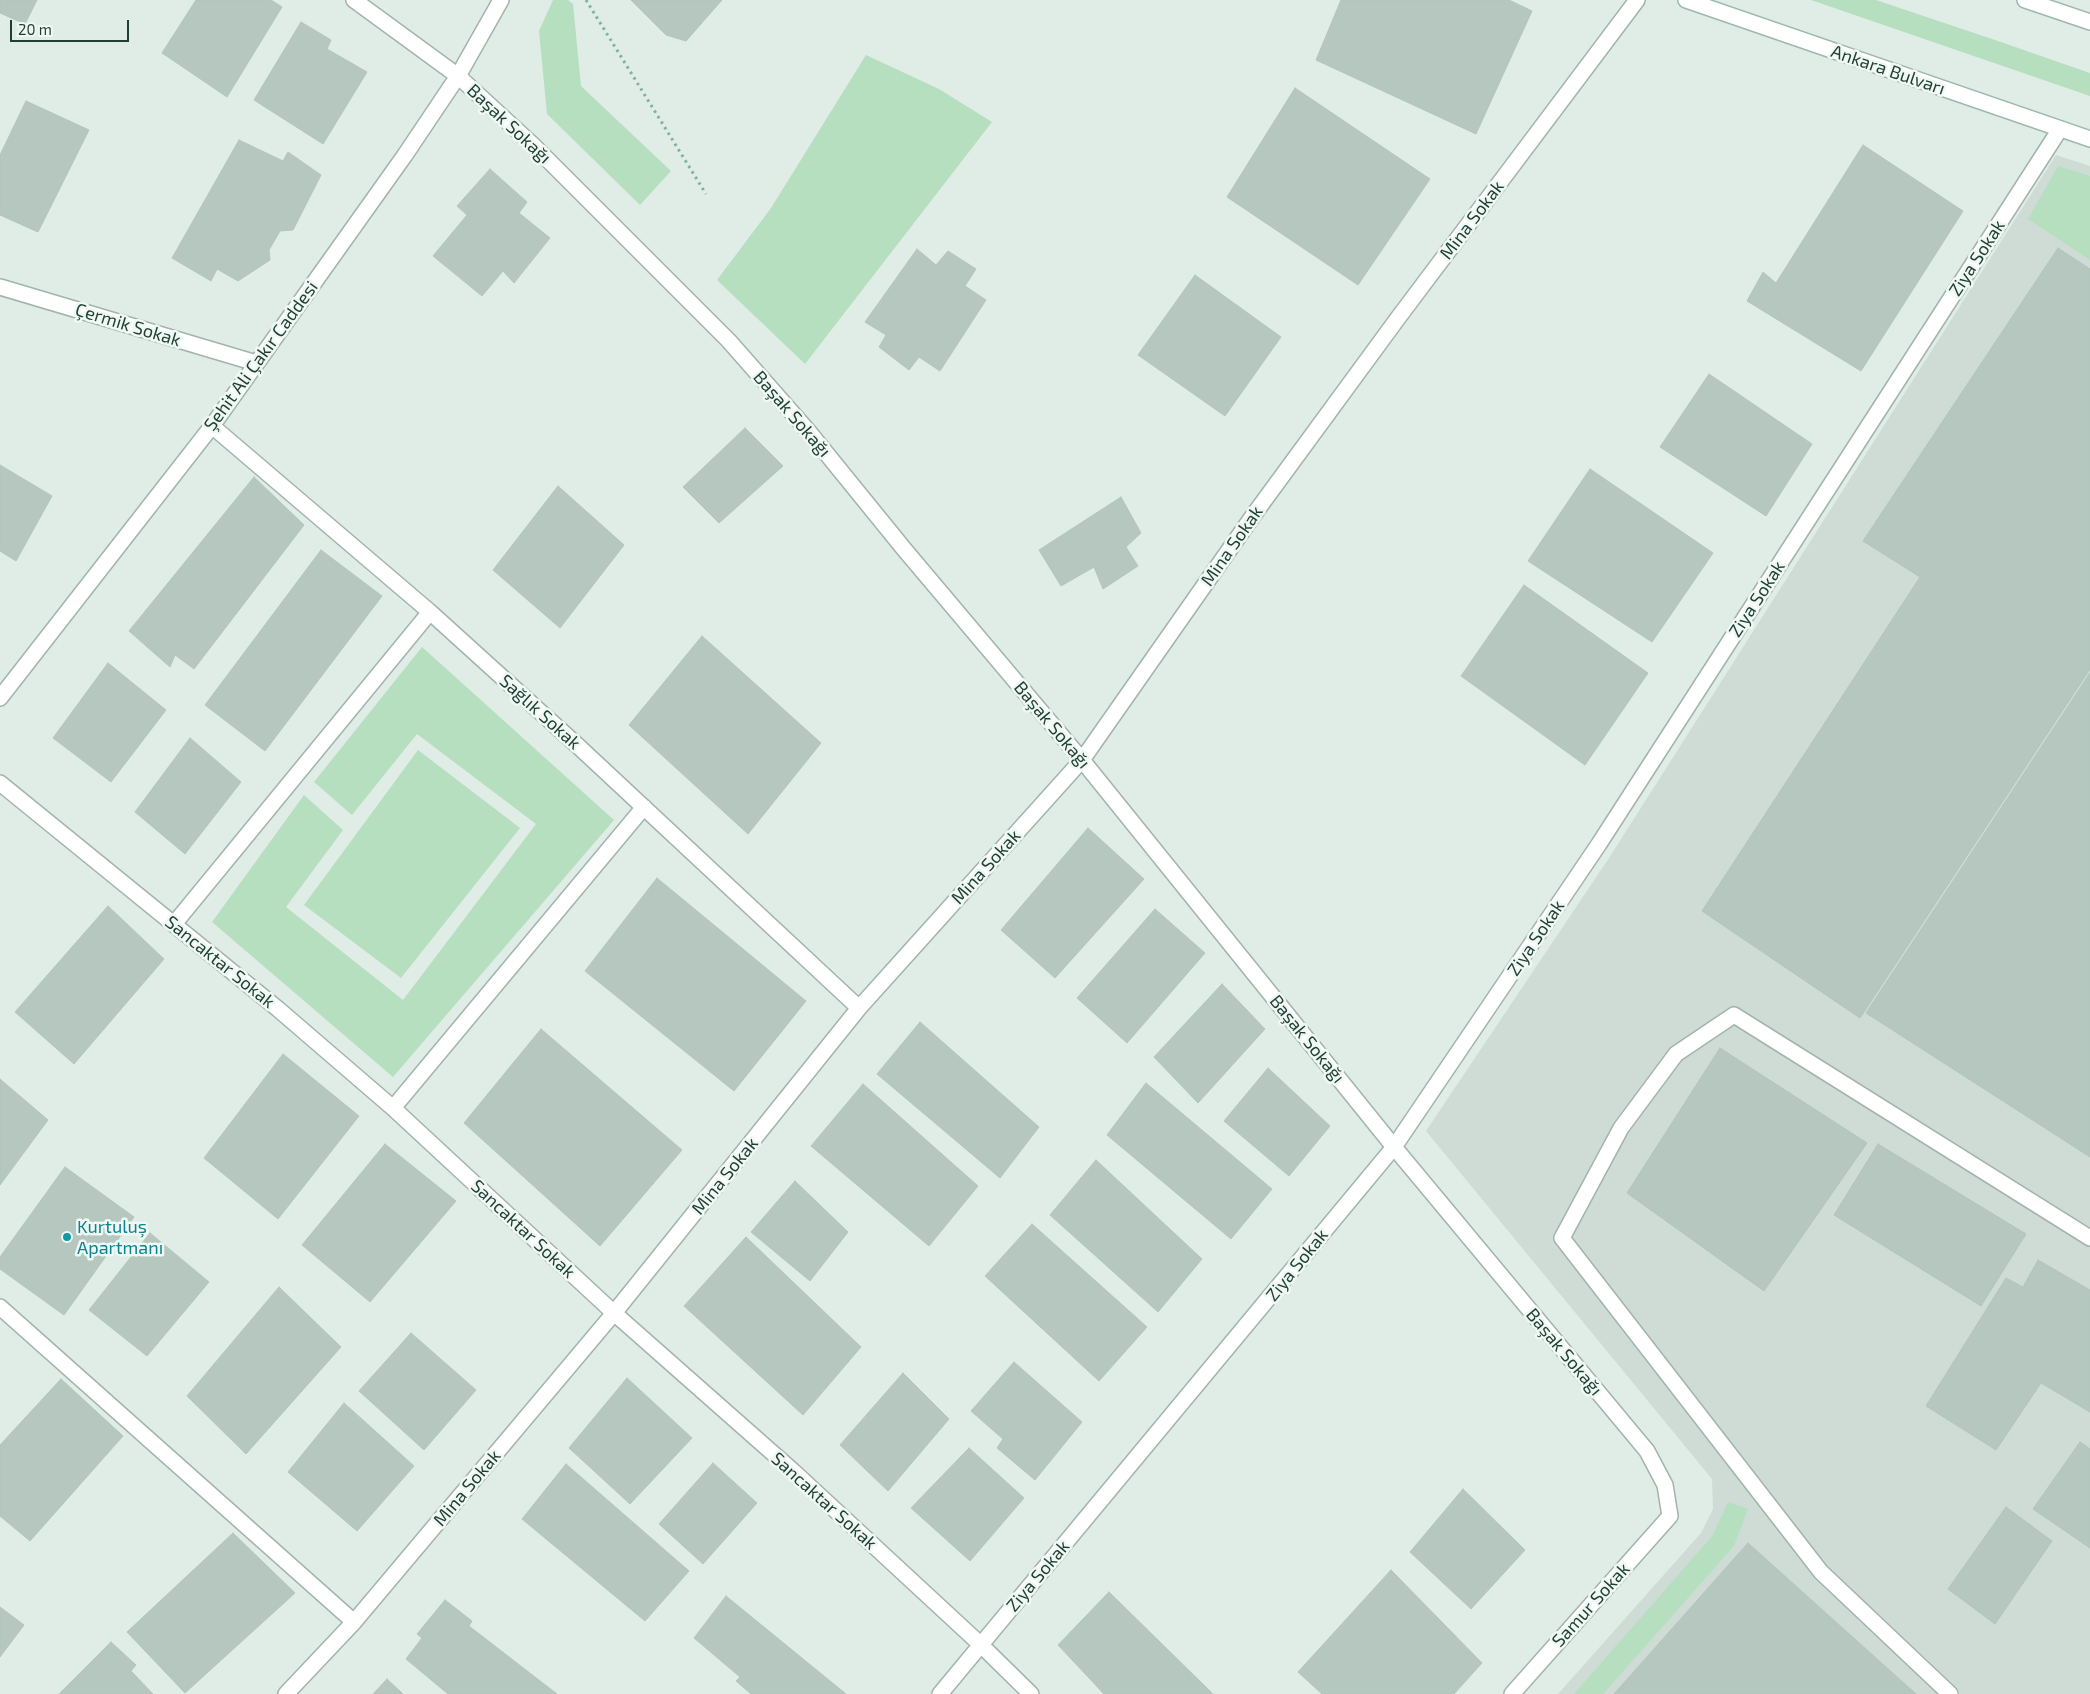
<!DOCTYPE html>
<html>
<head>
<meta charset="utf-8">
<style>
  body { margin:0 }
  #map { position:relative; width:2090px; height:1694px; overflow:hidden; background:#e0ece6; font-family:"Exo 2",sans-serif }
  canvas { display:block }
  .scale { position:absolute; left:10px; top:20px; width:119px; height:22px; box-sizing:border-box; border:2px solid #1f3e34; border-top:0; padding-left:6px; font-size:15px; line-height:18px; white-space:nowrap; color:#1f3e34; -webkit-text-stroke:4px #f0f8f4; paint-order:stroke }
</style>
</head>
<body>
<div id="map">
<canvas width="2090" height="1694"></canvas>
<div class="scale">20 m</div>
</div>
<script>
const ctx = document.querySelector('canvas').getContext('2d');
ctx.lineJoin = 'round';
function fill(path, color) { ctx.fillStyle = color; ctx.fill(path, 'evenodd'); }
const poly = rows => new Path2D(rows.map(r => 'M' + r).join(''));
function stroke(path, color, width, dash) { ctx.strokeStyle = color; ctx.lineWidth = width; ctx.lineCap = dash ? 'butt' : 'round'; ctx.setLineDash(dash || []); ctx.stroke(path); }
function write(font, color, halo, rows, align = 'center') {
  ctx.font = font + ' "Exo 2",sans-serif'; ctx.lineWidth = 5; ctx.setLineDash([]); ctx.textBaseline = 'middle'; ctx.strokeStyle = halo; ctx.fillStyle = color; for (const [text, x, y, turn = 0] of rows) {
    ctx.save(); ctx.translate(x, y); ctx.rotate((+turn || 0) * Math.PI / 180); ctx.textAlign = isNaN(turn) ? turn : align; if (halo) ctx.strokeText(text, 0, 0); ctx.fillText(text, 0, 0); ctx.restore();
  }
}
fill(poly([
  [2056,155,2090,166,2090,1694,1558,1694,1701,1533,1713,1509,1712,1479,1426,1131,1609,858]
]), '#cedcd5');
fill(poly([
  [553,0,568,0,573,4,581,86,671,171,640,205,547,114,539,31],
  [1811,0,1876,0,1995,40,2090,73,2090,96],
  [866,55,939,89,992,122,805,364,717,280,771,208],
  [2058,166,2090,176,2090,260,2028,219],
  [422,647,614,820,393,1077,212,922,304,795,343,830,286,907,403,1000,536,824,417,734,352,815,314,782],
  [418,750,520,828,401,978,304,905],
  [1728,1502,1748,1509,1734,1546,1603,1694,1574,1694,1713,1535]
]), '#b6dfbf');
const building = poly([
  [0,0,37,0,25,24,0,13,0,0],
  [196,0,271,0,282,7,227,97,162,53,196,0],
  [631,0,722,0,686,41,666,35,631,0],
  [1341,0,1509,0,1532,11,1476,134,1316,60,1341,0],
  [301,22,331,40,327,49,367,72,323,144,254,100,301,22],
  [1295,88,1430,179,1358,285,1227,197,1295,88],
  [26,101,89,130,38,232,0,215,0,155,26,101],
  [239,140,283,161,288,152,321,175,293,230,280,231,269,250,270,260,238,281,217,269,211,281,172,258,239,140],
  [1863,145,1963,211,1861,371,1747,301,1763,272,1776,283,1863,145],
  [490,169,527,202,519,213,550,238,514,283,503,271,482,296,433,256,467,215,457,206,490,169],
  [2058,248,2090,269,2090,669,1860,1018,1702,911,1920,577,1863,541,2058,248],
  [917,249,936,265,948,251,976,269,965,286,986,300,940,371,919,357,909,370,879,347,886,335,865,322,917,249],
  [1195,275,1281,337,1225,416,1138,355,1195,275],
  [1709,374,1812,444,1766,516,1660,447,1709,374],
  [745,428,783,466,719,523,683,487,745,428],
  [0,465,52,496,16,561,0,551,0,465],
  [1590,469,1713,553,1652,642,1528,561,1590,469],
  [254,477,304,525,194,669,175,655,170,667,129,631,254,477],
  [558,486,624,545,560,628,493,570,558,486],
  [1121,497,1141,533,1126,547,1138,566,1103,589,1094,567,1061,586,1039,550,1121,497],
  [321,550,382,596,265,751,205,705,321,550],
  [1524,585,1648,673,1585,765,1461,676,1524,585],
  [702,636,821,743,748,834,629,725,702,636],
  [108,663,166,710,111,782,53,738,108,663],
  [2090,673,2090,1157,1866,1013,2090,673],
  [190,738,241,782,185,854,135,812,190,738],
  [1088,828,1144,879,1055,978,1001,930,1088,828],
  [657,878,806,1001,734,1091,585,971,657,878],
  [108,906,164,959,74,1064,15,1012,108,906],
  [1155,909,1205,953,1127,1043,1077,998,1155,909],
  [1222,984,1265,1029,1198,1103,1154,1057,1222,984],
  [920,1022,1039,1127,1000,1178,877,1074,920,1022],
  [541,1029,682,1150,600,1246,464,1123,541,1029],
  [1720,1048,1867,1143,1764,1291,1627,1193,1720,1048],
  [283,1054,359,1116,278,1219,204,1158,283,1054],
  [1268,1068,1330,1126,1289,1176,1224,1121,1268,1068],
  [0,1079,48,1120,0,1185,0,1079],
  [1146,1083,1272,1189,1231,1239,1107,1135,1146,1083],
  [863,1084,978,1186,929,1246,811,1146,863,1084],
  [385,1144,456,1201,370,1302,302,1245,385,1144],
  [1878,1144,2026,1234,1981,1306,1834,1215,1878,1144],
  [1096,1160,1202,1259,1158,1312,1050,1215,1096,1160],
  [65,1167,134,1217,64,1315,0,1269,0,1257,65,1167],
  [795,1181,848,1232,810,1281,751,1232,795,1181],
  [1032,1224,1147,1327,1099,1381,985,1276,1032,1224],
  [150,1233,209,1282,147,1356,89,1310,150,1233],
  [746,1237,861,1347,803,1415,684,1306,746,1237],
  [2038,1260,2090,1290,2090,1412,2041,1383,1996,1450,1926,1406,2006,1278,2023,1287,2038,1260],
  [279,1287,341,1347,246,1454,187,1396,279,1287],
  [411,1333,476,1390,424,1450,359,1391,411,1333],
  [1014,1362,1082,1422,1035,1480,997,1448,1003,1439,971,1411,1014,1362],
  [903,1373,949,1419,888,1491,840,1445,903,1373],
  [627,1378,692,1438,630,1504,569,1448,627,1378],
  [61,1379,123,1436,30,1541,0,1516,0,1445,61,1379],
  [344,1403,414,1466,357,1531,288,1472,344,1403],
  [2080,1442,2090,1449,2090,1548,2033,1509,2080,1442],
  [969,1448,1024,1498,970,1561,911,1508,969,1448],
  [713,1463,757,1503,703,1564,659,1524,713,1463],
  [566,1464,689,1571,645,1621,522,1519,566,1464],
  [1463,1489,1525,1550,1471,1609,1410,1552,1463,1489],
  [2006,1507,2052,1541,1995,1624,1948,1589,2006,1507],
  [233,1533,295,1593,185,1693,127,1632,233,1533],
  [1748,1543,1916,1694,1614,1694,1748,1543],
  [1391,1570,1482,1663,1454,1694,1322,1694,1298,1672,1391,1570],
  [1109,1592,1213,1694,1104,1694,1058,1645,1109,1592],
  [726,1596,846,1694,751,1694,736,1681,740,1677,694,1638,726,1596],
  [445,1600,472,1621,469,1626,557,1694,448,1694,406,1659,422,1638,417,1634,445,1600],
  [0,1607,24,1625,0,1657,0,1607],
  [111,1642,136,1665,131,1671,153,1694,59,1694,111,1642],
  [387,1679,403,1694,373,1694,387,1679]
]);
fill(building, '#b5c7bf');
stroke(building, '#b2c6bd', 1);
const service = poly([
  [1950,1694,1821,1572,1562,1238,1621,1128,1676,1054,1734,1015,2090,1238]
]);
const minor = poly([
  [354,0,458,76,534,146,729,341,809,432,904,549,1082,760,1394,1147,1647,1451,1665,1485,1670,1516,1512,1694],
  [0,287,256,363],
  [212,426,430,612,578,746,859,1008],
  [0,783,278,1009,393,1108,614,1313,793,1471,980,1644,1031,1694],
  [174,924,430,612],
  [393,1108,644,807],
  [0,1307,354,1622],
  [286,1694,354,1622,614,1313,859,1008,1082,760,1255,513,1398,318,1637,0],
  [940,1694,1394,1147,1599,844,2060,129]
]);
const tertiary = poly([
  [0,698,212,426,405,155,458,76,501,0]
]);
const secondary = poly([
  [1686,0,2090,139],
  [2025,0,2090,22]
]);
stroke(service, '#a2b4ad', 18);
stroke(minor, '#a2b4ad', 18);
stroke(tertiary, '#a2b4ad', 18);
stroke(secondary, '#9db9ae', 18);
stroke(poly([
  [586,0,706,194]
]), '#7db39f', 3, [2.5, 4]);
stroke(service, '#fff', 15);
stroke(minor, '#fff', 15);
stroke(tertiary, '#fff', 15);
stroke(secondary, '#fff', 15);
for (const [x, y, r, color] of [
  [67,1237,5,"#0f9aa8"]
]) { const dot = new Path2D(); dot.arc(x, y, r, 0, 2 * Math.PI); ctx.fillStyle = color; ctx.fill(dot); stroke(dot, '#f0f8f4', 2); }
write('18px', '#1f3e34', '#f0f8f4', [
  ["Ankara Bulvarı",1888,70,19],
  ["Başak Sokağı",509,124,43],
  ["Mina Sokak",1472,220,-53],
  ["Ziya Sokak",1977,258,-57],
  ["Çermik Sokak",128,325,17],
  ["Şehit Ali Çakır Caddesi",261,356,-54],
  ["Başak Sokağı",792,414,49],
  ["Mina Sokak",1232,546,-55],
  ["Ziya Sokak",1757,599,-57],
  ["Sağlık Sokak",540,712,42],
  ["Başak Sokağı",1052,725,50],
  ["Mina Sokak",986,867,-48],
  ["Ziya Sokak",1536,938,-56],
  ["Sancaktar Sokak",220,962,39],
  ["Başak Sokağı",1307,1039,51],
  ["Mina Sokak",725,1176,-51],
  ["Sancaktar Sokak",523,1229,43],
  ["Ziya Sokak",1297,1265,-51],
  ["Başak Sokağı",1564,1352,50],
  ["Mina Sokak",467,1488,-50],
  ["Sancaktar Sokak",824,1501,42],
  ["Ziya Sokak",1038,1576,-50],
  ["Samur Sokak",1591,1605,-48]
]);
write('18px', '#0d838f', '#f0f8f4', [
  ["Kurtuluş",77,1227],
  ["Apartmanı",77,1248]
], 'left');
</script>
</body>
</html>
